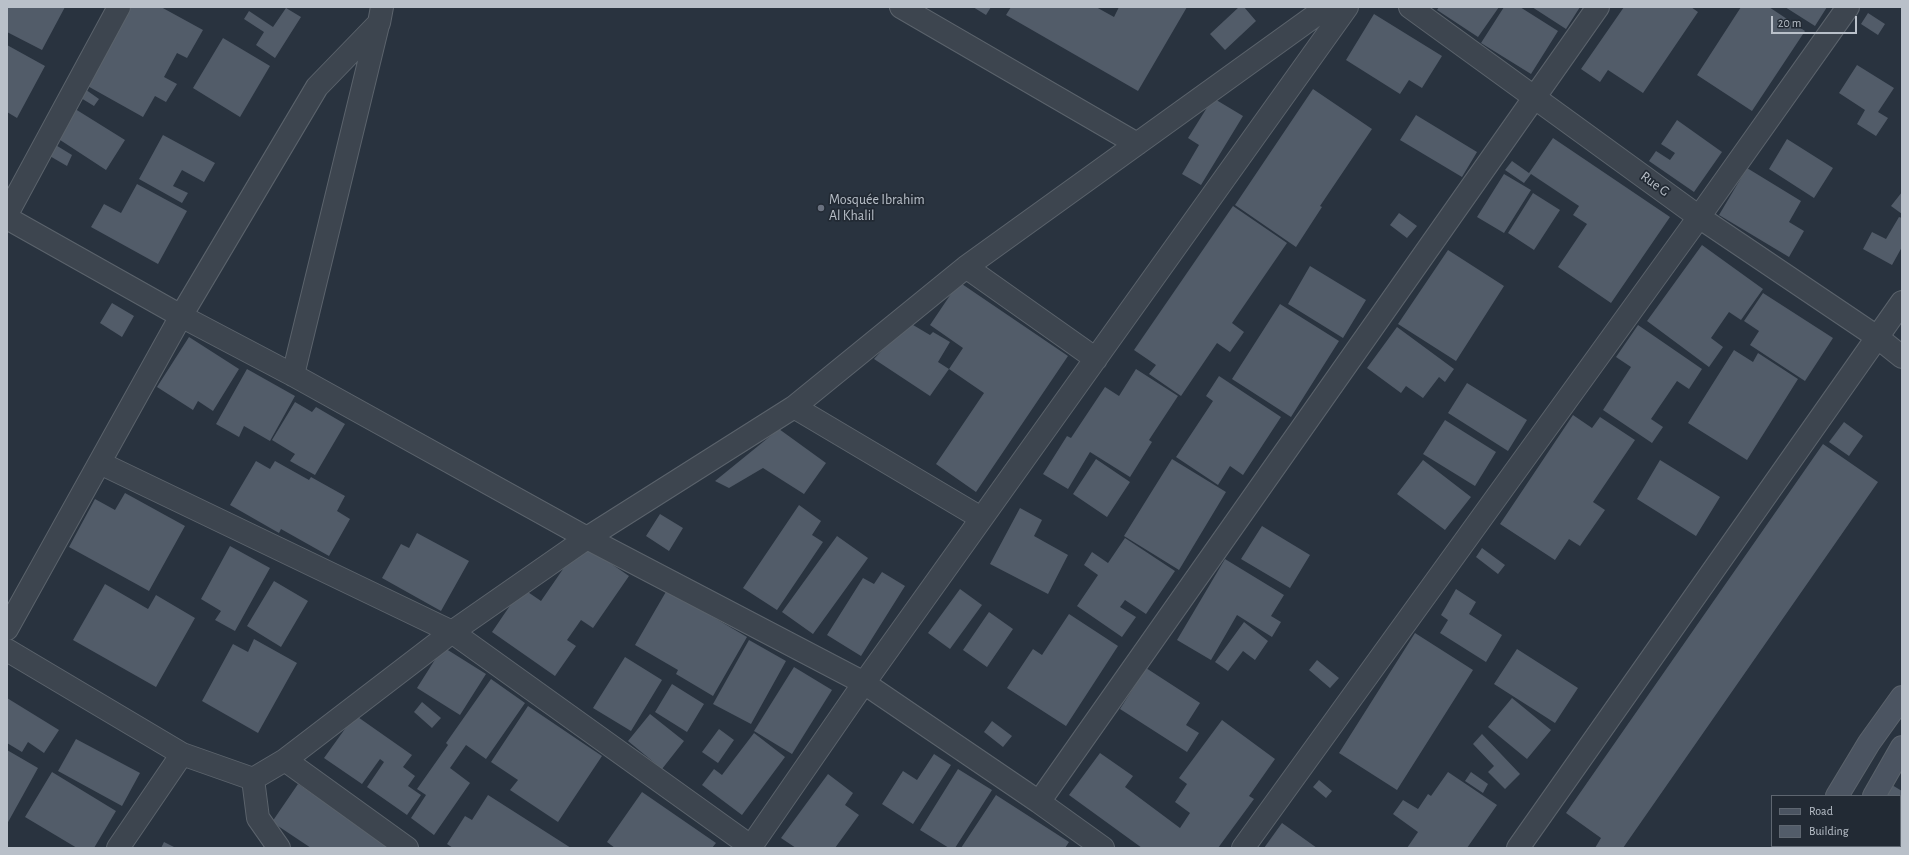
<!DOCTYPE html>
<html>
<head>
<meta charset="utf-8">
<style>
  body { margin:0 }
  #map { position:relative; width:1909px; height:855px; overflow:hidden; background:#29333f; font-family:"Alegreya Sans",sans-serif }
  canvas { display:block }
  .frame { position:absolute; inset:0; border:8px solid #b9c0c9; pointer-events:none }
  .legend { position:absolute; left:1771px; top:795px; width:130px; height:52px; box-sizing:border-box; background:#222a34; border:1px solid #5e6670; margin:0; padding:5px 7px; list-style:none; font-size:12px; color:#b9c0c9 }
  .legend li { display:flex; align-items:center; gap:8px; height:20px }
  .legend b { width:20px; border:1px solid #5e6670 }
  .scale { position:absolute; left:1771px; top:16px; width:86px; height:18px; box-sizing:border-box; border:2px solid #b9c0c9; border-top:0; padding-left:5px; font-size:12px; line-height:14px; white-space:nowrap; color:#b9c0c9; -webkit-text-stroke:3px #222a34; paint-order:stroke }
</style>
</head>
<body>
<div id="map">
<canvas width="1909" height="855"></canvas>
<div class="frame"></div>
<ul class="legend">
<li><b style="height:5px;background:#4b5461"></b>Road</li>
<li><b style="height:11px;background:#525c69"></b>Building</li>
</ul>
<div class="scale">20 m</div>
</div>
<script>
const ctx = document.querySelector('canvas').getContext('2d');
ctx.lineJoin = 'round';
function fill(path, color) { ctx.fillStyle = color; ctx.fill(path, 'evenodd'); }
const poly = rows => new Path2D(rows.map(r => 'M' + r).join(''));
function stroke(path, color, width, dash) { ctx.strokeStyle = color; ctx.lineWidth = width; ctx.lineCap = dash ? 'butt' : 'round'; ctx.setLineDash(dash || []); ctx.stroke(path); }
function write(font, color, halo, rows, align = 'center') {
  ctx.font = font + ' "Alegreya Sans",sans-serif'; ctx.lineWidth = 3.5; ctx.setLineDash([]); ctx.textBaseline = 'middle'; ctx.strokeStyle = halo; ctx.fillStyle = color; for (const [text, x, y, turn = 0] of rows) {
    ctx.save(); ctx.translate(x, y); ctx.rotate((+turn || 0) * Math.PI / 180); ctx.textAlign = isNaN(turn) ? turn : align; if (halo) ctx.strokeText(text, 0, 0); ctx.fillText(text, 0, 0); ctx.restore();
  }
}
fill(poly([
  [8,7,65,7,42,50,7,32],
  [127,7,161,7,203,30,187,58,177,53,164,77,177,84,166,102,155,96,143,117,84,84],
  [973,7,991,7,986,15],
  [1011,7,1096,7,1114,17,1119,7,1187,7,1138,91,1006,15],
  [1239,7,1244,7,1256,21,1225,50,1210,34],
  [1439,7,1499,7,1478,37,1437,10],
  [1504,7,1520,7,1558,31,1531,74,1481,43],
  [1532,7,1580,7,1566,29],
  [1624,7,1691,7,1698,12,1643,93,1608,70,1600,82,1581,69],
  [1741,7,1769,7,1805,31,1752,111,1697,75],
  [1785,7,1827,7,1815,26],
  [286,8,301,17,275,58,256,45,264,32,244,19,249,11,273,27],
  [1868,13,1885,24,1878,35,1861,24],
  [1374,14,1442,56,1422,88,1409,80,1400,94,1346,60],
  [223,38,270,66,240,117,193,88],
  [7,45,45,66,17,118,7,112],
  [1857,65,1894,88,1878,112,1888,118,1876,136,1857,124,1865,110,1839,93],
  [82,87,99,99,94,106,76,95],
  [1313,89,1372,129,1320,206,1322,207,1296,247,1235,205],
  [1213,98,1243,116,1201,185,1182,174,1199,145,1188,138],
  [72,107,125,140,106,170,54,136],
  [1416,115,1477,152,1462,177,1400,140],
  [1677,120,1722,152,1694,192,1649,161,1656,151,1670,160,1675,153,1661,144],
  [163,135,215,163,204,182,182,170,173,186,188,193,182,203,139,179],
  [1553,138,1670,217,1611,303,1558,267,1587,224,1573,215,1579,206,1531,174,1524,183,1505,170,1512,161,1529,173],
  [1787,139,1833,168,1814,198,1769,169],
  [54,144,72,155,67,166,48,155],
  [1747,168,1801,201,1789,222,1804,231,1789,257,1719,215],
  [1504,174,1531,190,1504,233,1477,217],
  [137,184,187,211,158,264,91,227,104,204,121,213],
  [1902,192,1902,214,1891,206],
  [1533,193,1560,210,1534,250,1508,233],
  [1233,206,1287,243,1232,323,1244,332,1230,352,1217,343,1181,396,1149,374,1156,365,1134,350],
  [1399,213,1417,226,1407,238,1390,225],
  [1899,217,1902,218,1902,247,1892,265,1863,249,1872,232,1886,239],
  [1702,245,1763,289,1741,320,1729,312,1711,338,1723,347,1709,367,1647,321],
  [1448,250,1504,286,1456,361,1398,324],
  [1310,266,1366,300,1343,338,1288,304],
  [959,282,1068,356,976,492,936,464,984,393,949,369,963,348,930,325],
  [1763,293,1833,338,1805,381,1750,345,1759,331,1744,321],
  [112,303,134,316,122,337,100,323],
  [1280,304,1339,341,1291,417,1232,379],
  [908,322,930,335,933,332,950,342,938,362,949,369,930,396,874,359],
  [1638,325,1702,369,1689,389,1677,381,1651,419,1663,427,1652,443,1603,410,1631,367,1616,357],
  [1397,327,1454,369,1445,382,1439,377,1423,398,1406,386,1401,393,1367,368],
  [189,337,239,369,213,411,198,401,193,410,157,387],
  [1734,350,1753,362,1758,353,1798,379,1747,460,1688,423],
  [247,369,295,396,270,441,244,426,239,437,216,424],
  [1136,369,1178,396,1149,440,1152,442,1130,477,1090,452,1068,489,1043,474,1067,436,1071,438,1105,387,1119,396],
  [1219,376,1281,417,1243,475,1230,466,1218,485,1176,457,1213,401,1206,396],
  [1467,383,1527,420,1508,451,1448,413],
  [295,402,312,412,316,407,345,424,315,475,290,461,295,454,272,440],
  [1573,415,1592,428,1600,417,1635,440,1593,502,1605,510,1580,546,1569,539,1555,560,1500,524],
  [1445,420,1496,452,1475,486,1423,454],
  [1844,422,1863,436,1849,456,1829,442],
  [779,429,826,463,804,494,763,468,729,488,715,481],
  [1823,444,1878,482,1623,848,1595,848,1601,838,1566,813],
  [1096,459,1130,482,1107,517,1073,494],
  [1172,459,1226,492,1179,570,1124,536],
  [1423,460,1471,497,1445,530,1397,494],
  [1660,460,1720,497,1696,536,1637,499],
  [256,461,270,469,275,461,309,480,311,477,345,496,337,511,350,519,329,556,281,529,279,533,230,505],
  [125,493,185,526,149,591,69,547,95,499,115,510],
  [799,505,821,521,812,535,823,542,777,610,743,588],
  [1020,508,1042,520,1034,536,1068,555,1048,594,990,564],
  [660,514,683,528,669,551,646,536],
  [1262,526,1310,555,1290,588,1241,559],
  [417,533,469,561,441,611,382,578,401,544,409,548],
  [837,536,868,558,813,634,782,612],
  [1125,538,1175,571,1146,614,1125,600,1120,607,1136,617,1122,637,1077,606,1098,575,1084,565,1092,552,1108,563],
  [581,543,629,576,593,628,581,620,567,640,576,646,555,676,492,632,522,588,541,601],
  [230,546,270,568,235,631,215,620,221,611,201,599],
  [1482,548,1505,565,1498,574,1476,557],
  [1225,559,1284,595,1271,616,1281,622,1272,637,1237,615,1211,660,1177,640],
  [882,572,905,586,861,656,827,635,863,578,874,584],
  [274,581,308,601,281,647,247,626],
  [105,584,148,609,156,595,195,618,156,687,73,640],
  [960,589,982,605,950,649,928,633],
  [1456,589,1476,602,1469,614,1502,635,1486,662,1440,633,1448,620,1441,615],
  [667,590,747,637,713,696,676,674,678,670,635,645],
  [989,612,1013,629,987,667,963,650],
  [1069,614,1118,646,1066,726,1007,688,1033,649,1042,655],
  [1244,622,1268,641,1255,660,1243,651,1228,671,1215,662],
  [1415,633,1473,670,1397,790,1339,753],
  [254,639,297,663,258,733,202,701,233,644,248,652],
  [749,640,786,661,751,724,713,704],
  [443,647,486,674,460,715,417,688],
  [1517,649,1578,688,1555,723,1494,684],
  [625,657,662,680,631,731,593,708],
  [1317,660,1339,678,1330,688,1309,670],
  [794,667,832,690,792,754,754,731],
  [1146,668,1200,703,1186,725,1199,733,1187,752,1120,709],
  [491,679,525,703,486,759,466,745,450,768,470,783,434,835,411,818,426,795,417,789,448,745,446,743],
  [672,684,704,704,687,732,655,712],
  [7,698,59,730,44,753,28,742,22,752,7,743],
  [1512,698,1551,730,1527,759,1488,727],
  [422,702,441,718,432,728,414,712],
  [528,706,602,756,558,822,510,790,518,780,491,762],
  [650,714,684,741,662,769,628,741],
  [355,715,412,755,403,767,415,776,408,786,421,795,407,815,367,787,384,762,380,759,362,784,324,758],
  [1222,720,1275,759,1249,796,1254,799,1218,848,1142,848,1069,795,1100,753,1133,776,1125,787,1180,828,1190,813,1175,802,1187,784,1179,778],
  [992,721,1012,736,1003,747,984,732],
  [719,729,734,740,718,763,702,752],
  [754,733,785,757,742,815,702,785,714,769,722,775],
  [1482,734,1520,774,1505,789,1488,772,1494,766,1473,744],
  [76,739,140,773,122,806,58,771],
  [7,750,38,768,7,824],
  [934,754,951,765,913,824,882,804,903,771,917,780],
  [958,769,992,790,955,848,949,848,920,830],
  [52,772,116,811,94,848,77,848,25,817],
  [1448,772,1497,805,1467,848,1407,848,1418,832,1393,814,1403,800,1418,809,1428,794,1431,796],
  [1471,772,1488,784,1483,793,1465,781],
  [828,774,853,793,845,805,859,815,835,848,796,848,781,838],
  [1319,780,1332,791,1326,798,1313,787],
  [298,784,347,817,346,818,391,848,311,848,272,822],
  [1892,785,1902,791,1902,843,1900,842,1900,796,1885,796],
  [642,792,716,843,712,848,615,848,607,842],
  [488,795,571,848,453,848,447,844,465,816,472,820],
  [996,795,1069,842,1065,848,961,848],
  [1282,823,1317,848,1264,848],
  [164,842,176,848,161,848]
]), '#525c69');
const minor = poly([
  [901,7,1137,144],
  [1410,7,1699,217,1877,337,1902,357],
  [7,214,119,7],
  [7,218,181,316,293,375,587,538,864,683,750,848],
  [966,267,1096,359],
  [293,375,378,25],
  [794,407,981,518],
  [100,463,452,632,753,848],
  [7,629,181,316,317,87,379,23,382,7],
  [7,650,182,754,253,779],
  [285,760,407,848],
  [1039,802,1598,7],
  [118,848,182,754],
  [279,848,258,818,253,779,285,760,452,632,587,538,794,407,966,267,1327,7],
  [1103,848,1039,802,864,683,1347,7],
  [1243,848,1699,217,1848,7],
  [1518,848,1902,302]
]);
const secondary = poly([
  [1837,796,1869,743,1902,697],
  [1874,796,1902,747],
  [1811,848,1812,846],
  [1847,848,1848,846]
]);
stroke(minor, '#5b636c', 24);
stroke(secondary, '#5b636c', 24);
stroke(minor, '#3d454f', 22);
stroke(secondary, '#4b5461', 22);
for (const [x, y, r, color] of [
  [821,208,4,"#6b7280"]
]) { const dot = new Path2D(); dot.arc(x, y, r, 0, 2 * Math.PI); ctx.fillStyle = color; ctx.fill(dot); stroke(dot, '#222a34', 1.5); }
write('14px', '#b9c0c9', '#222a34', [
  ["Rue G",1655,184,36]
]);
write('14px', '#b9c0c9', '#222a34', [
  ["Mosquée Ibrahim",829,200],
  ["Al Khalil",829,216]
], 'left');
</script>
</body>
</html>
